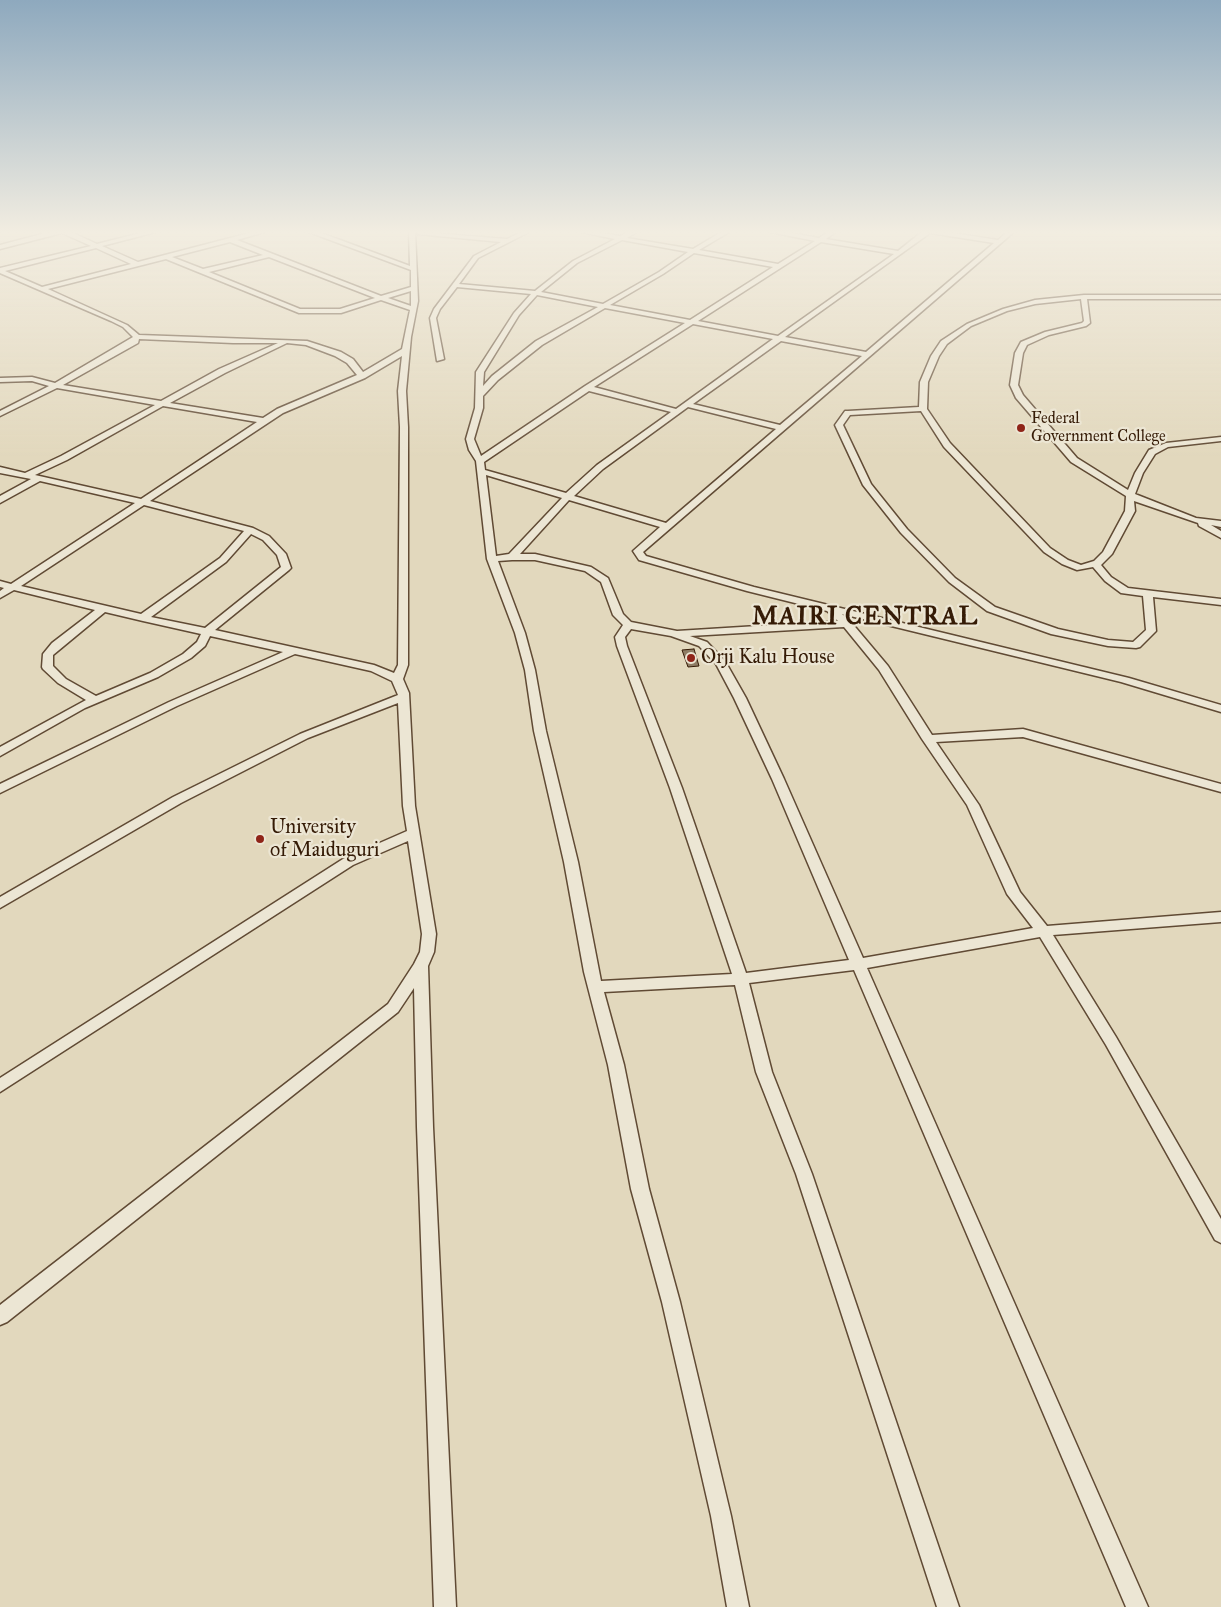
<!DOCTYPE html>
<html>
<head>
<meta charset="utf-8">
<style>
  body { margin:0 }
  canvas { display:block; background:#e2d8bd }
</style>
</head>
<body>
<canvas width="1221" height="1607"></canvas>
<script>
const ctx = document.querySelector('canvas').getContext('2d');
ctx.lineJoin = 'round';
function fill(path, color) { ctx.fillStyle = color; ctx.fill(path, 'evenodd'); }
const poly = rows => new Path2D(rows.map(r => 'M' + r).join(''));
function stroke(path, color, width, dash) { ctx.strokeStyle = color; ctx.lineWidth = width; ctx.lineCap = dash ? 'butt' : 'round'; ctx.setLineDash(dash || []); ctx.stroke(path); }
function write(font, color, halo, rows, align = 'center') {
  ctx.font = font + ' "IM FELL Great Primer",serif'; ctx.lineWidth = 4.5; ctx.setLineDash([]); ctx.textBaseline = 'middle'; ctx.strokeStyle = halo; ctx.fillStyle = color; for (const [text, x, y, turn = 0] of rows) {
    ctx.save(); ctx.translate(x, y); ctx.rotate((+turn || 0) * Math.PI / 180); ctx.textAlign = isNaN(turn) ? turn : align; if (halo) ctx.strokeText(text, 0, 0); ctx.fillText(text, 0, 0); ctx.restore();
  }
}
const building = poly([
  [694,649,699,666,688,667,682,650,694,649]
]);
fill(building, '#8f7d65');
stroke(building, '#351b06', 1);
const minor = poly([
  [53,231,69,231,97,244,148,231,160,231,102,246,138,262,257,231,268,231,237,240,381,296,411,287,411,270,306,231,316,231,410,266,409,231,415,231,418,301,411,337,406,391,408,427,408,665,403,679,409,693,415,806,436,934,434,952,428,966,433,1127,456,1607,434,1607,417,1127,414,988,398,1012,7,1322,0,1325,0,1305,388,1004,414,964,420,952,422,934,408,841,353,865,0,1092,0,1078,343,859,407,831,403,806,398,703,308,738,181,803,0,908,0,897,173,797,300,734,398,695,392,681,371,671,295,654,177,706,0,793,0,784,169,702,283,652,210,636,205,646,191,658,158,677,85,708,0,756,0,747,86,700,58,683,43,669,42,667,43,654,52,643,95,610,14,590,0,598,0,591,4,588,0,587,0,581,11,584,135,503,40,481,0,503,0,496,31,479,0,473,0,467,25,473,61,456,155,405,57,388,0,416,0,411,49,386,32,381,0,382,0,378,32,377,55,383,133,337,123,327,111,321,0,273,0,268,91,246,62,233,0,249,0,245,53,231],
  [230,242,263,255,203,269,172,257,230,242],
  [96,248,131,264,42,287,5,271,96,248],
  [269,257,375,298,340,309,300,309,209,272,269,257],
  [166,259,299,313,341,313,381,300,410,310,402,349,363,372,353,359,341,352,307,341,139,335,127,325,48,289,166,259],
  [411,291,411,306,388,298,411,291],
  [139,339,233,343,278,343,219,369,161,401,63,385,138,343,139,339],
  [287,343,306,345,335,356,347,363,357,375,277,409,263,418,170,403,225,373,287,343],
  [402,356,398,391,400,427,398,665,394,673,374,665,215,630,289,570,291,568,286,554,269,536,253,528,150,501,283,413,365,378,402,356],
  [163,406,257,422,141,499,35,475,67,460,163,406],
  [144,505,244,531,220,558,141,614,21,586,144,505],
  [251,534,263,540,277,555,281,567,205,628,151,617,226,562,251,534],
  [105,612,143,621,201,634,197,642,183,654,150,673,96,696,66,679,53,666,53,655,105,612],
  [523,231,531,231,478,258,459,284,535,291,573,261,615,239,576,231,591,231,620,236,630,231,638,231,627,238,693,249,723,231,731,231,699,250,778,264,815,241,765,231,781,231,819,238,829,231,837,231,826,239,898,251,923,231,940,231,998,240,1008,231,1015,231,643,552,646,556,754,587,1129,678,1221,705,1221,712,1121,682,842,614,851,622,888,666,932,735,1023,729,1221,784,1221,792,1023,737,936,742,979,805,1020,892,1047,926,1221,912,1221,922,1053,935,1116,1037,1221,1219,1221,1243,1215,1240,1106,1045,1040,937,867,968,1148,1607,1126,1607,854,970,749,983,772,1072,812,1174,959,1607,937,1607,796,1174,756,1072,735,985,604,992,624,1065,649,1189,680,1302,731,1516,749,1607,727,1607,711,1516,662,1302,631,1189,608,1065,584,972,564,862,534,731,525,670,515,633,487,559,476,461,469,450,466,439,475,408,476,372,514,313,531,294,457,287,440,309,436,318,444,359,437,361,430,318,434,309,474,256,501,242,417,234,420,232,507,239,523,231],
  [930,233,994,243,866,352,785,337,930,233],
  [622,240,688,252,659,272,603,304,541,292,577,263,622,240],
  [821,242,894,254,778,336,698,321,821,242],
  [694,253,773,267,690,320,610,305,663,274,694,253],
  [537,295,598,307,536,341,492,376,483,386,484,372,519,315,537,295],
  [605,308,685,323,585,386,481,456,474,439,483,408,483,396,498,380,542,345,605,308],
  [693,324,773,339,676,409,594,387,693,324],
  [781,341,862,356,780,425,693,404,781,341],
  [589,391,671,412,597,465,566,493,485,470,484,462,589,391],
  [688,407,776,429,666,523,574,496,603,469,688,407],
  [486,475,562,498,509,554,496,556,486,475],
  [569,500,660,527,633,551,639,560,747,591,827,611,838,621,677,631,631,622,623,614,608,578,591,567,535,554,520,554,569,500],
  [512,560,535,560,585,571,601,582,613,615,623,625,615,637,617,646,670,788,732,974,601,981,578,862,546,731,535,670,525,633,498,561,512,560],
  [844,627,879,670,922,739,967,805,1007,894,1033,928,863,958,784,779,746,698,725,661,707,642,690,636,844,627],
  [631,629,671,636,699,646,716,664,734,698,772,779,849,960,746,973,682,788,627,646,625,637,631,629],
  [1084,295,1221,295,1221,299,1087,299,1090,323,1086,326,1049,335,1027,345,1023,353,1018,385,1023,395,1077,458,1128,490,1135,473,1149,450,1166,443,1221,437,1221,441,1168,447,1155,454,1143,473,1135,494,1196,518,1221,521,1221,527,1211,525,1221,531,1221,538,1199,526,1198,523,1134,501,1135,511,1112,554,1101,565,1111,577,1128,588,1221,599,1221,605,1153,597,1156,631,1140,647,1136,648,1108,646,1051,634,987,611,949,582,901,533,863,485,835,425,845,411,848,411,919,407,920,382,931,356,941,341,967,324,1003,309,1035,300,1084,295],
  [1081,299,1084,321,1082,323,1045,332,1021,342,1015,353,1010,385,1016,398,1071,462,1126,496,1125,511,1103,552,1094,561,1081,565,1068,560,1050,548,950,443,927,409,928,382,939,356,947,344,971,326,1007,311,1035,304,1081,299],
  [921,411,944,447,1044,552,1062,564,1077,570,1093,567,1105,581,1121,593,1143,596,1146,630,1133,642,1108,640,1058,629,995,607,955,578,907,529,871,484,843,425,850,415,921,411]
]);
stroke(minor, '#604a34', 3);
fill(minor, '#ece6d4');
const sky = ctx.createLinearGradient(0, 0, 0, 456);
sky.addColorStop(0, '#8ea9be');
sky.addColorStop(0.51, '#f2ede1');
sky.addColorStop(1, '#f2ede100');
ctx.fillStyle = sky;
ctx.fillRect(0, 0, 1221, 456);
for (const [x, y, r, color] of [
  [1021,428,5,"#8f2418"],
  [691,658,5,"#8f2418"],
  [260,839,5,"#8f2418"]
]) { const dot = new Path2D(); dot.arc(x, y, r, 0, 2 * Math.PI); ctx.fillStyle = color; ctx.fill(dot); stroke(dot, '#ece6d4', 2); }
write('16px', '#351b06', '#ece6d4', [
  ["Federal",1031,419],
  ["Government College",1031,437]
], 'left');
write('20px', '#351b06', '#ece6d4', [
  ["Orji Kalu House",701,658],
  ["University",270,828],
  ["of Maiduguri",270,851]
], 'left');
ctx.letterSpacing = '1px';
write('bold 25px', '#351b06', '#ece6d4', [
  ["MAIRI CENTRAL",865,618]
]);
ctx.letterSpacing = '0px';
</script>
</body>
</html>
